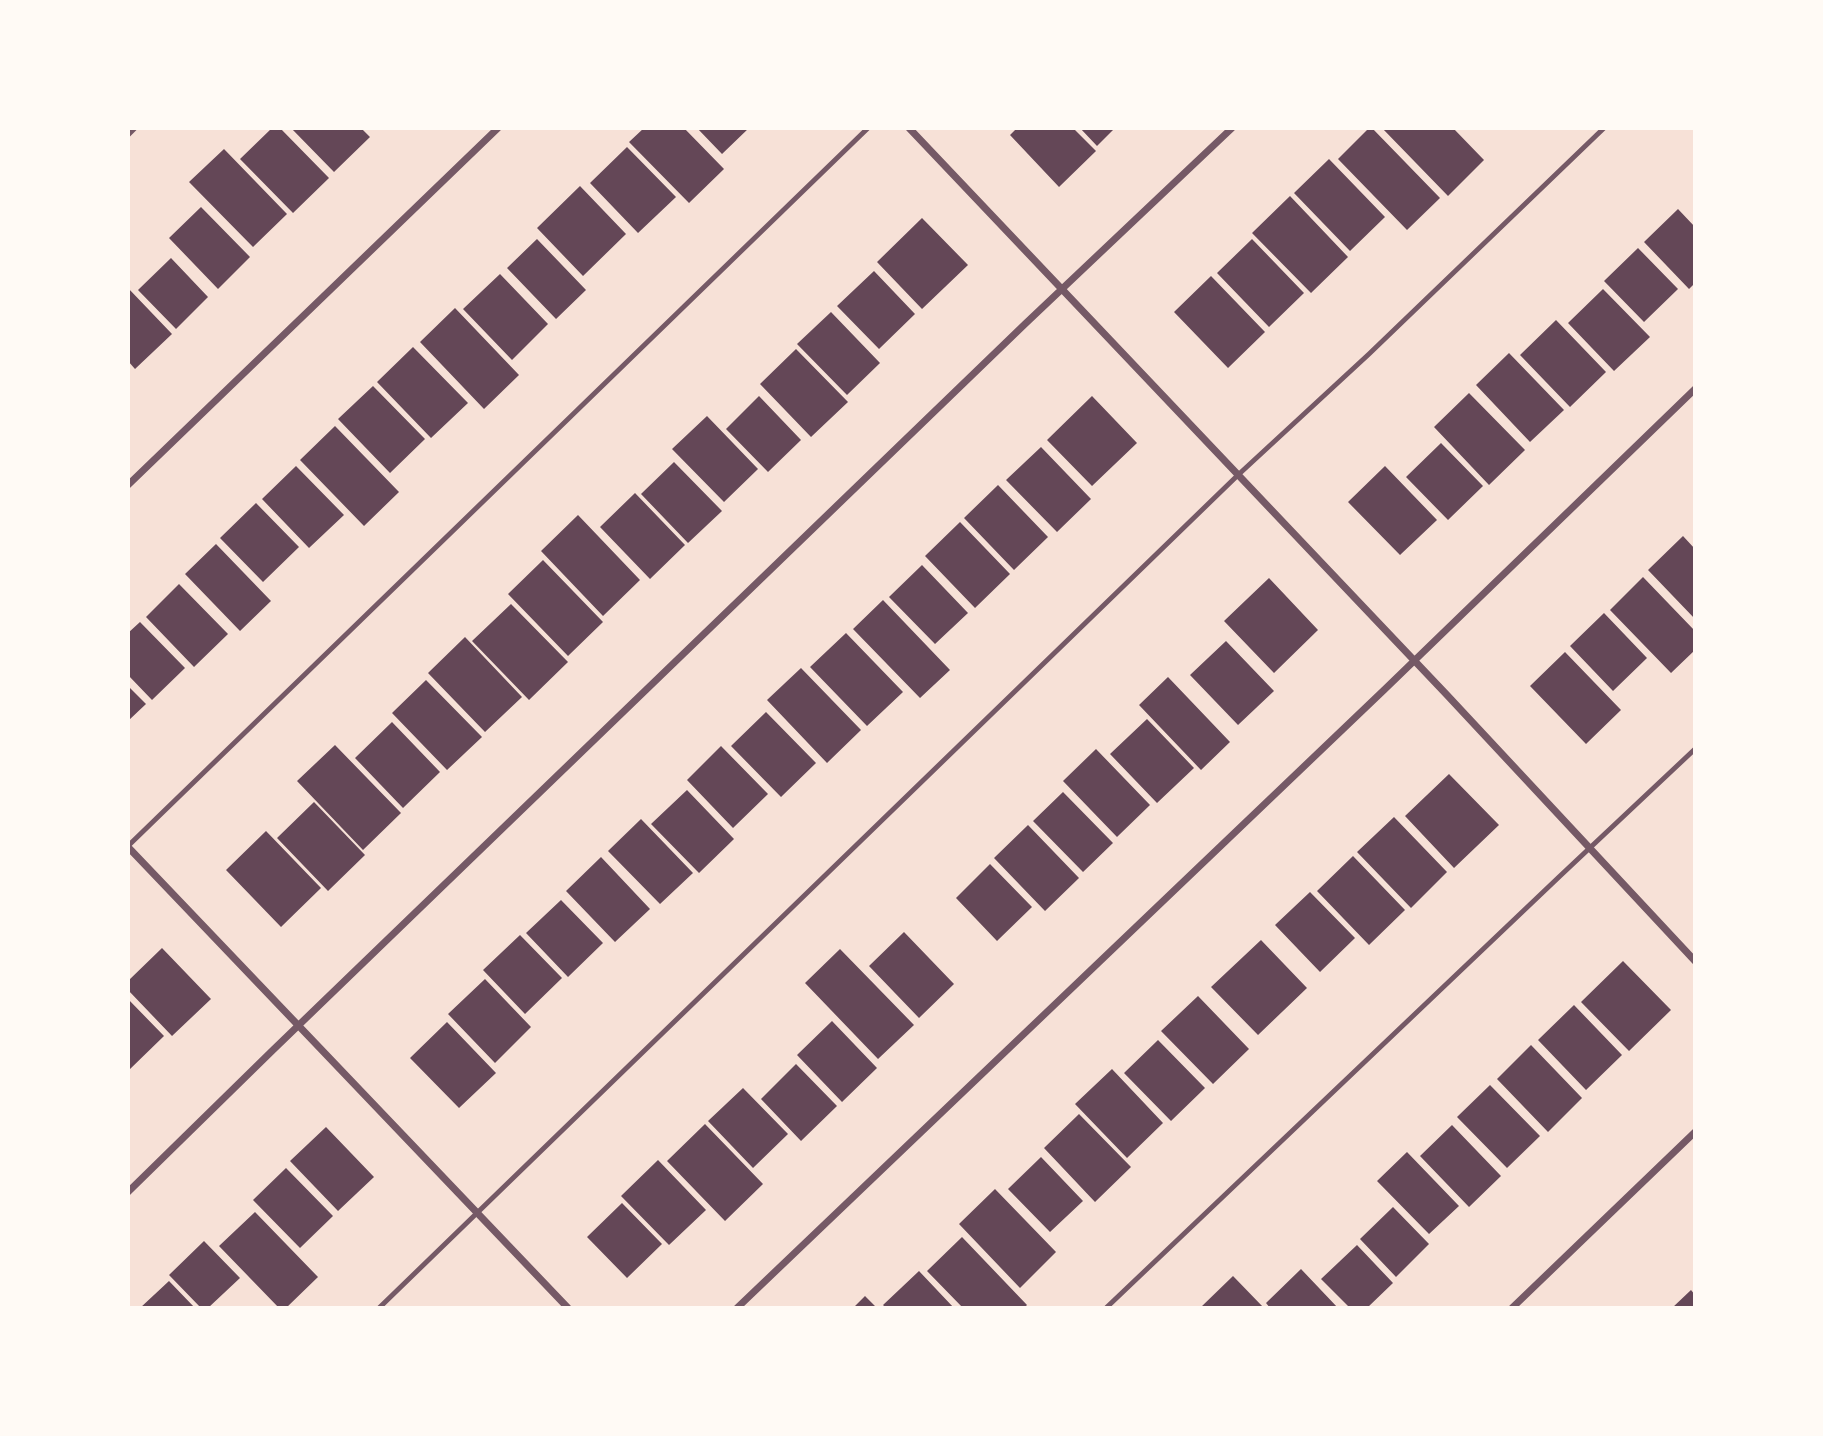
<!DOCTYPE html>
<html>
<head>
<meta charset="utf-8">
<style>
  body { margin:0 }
  #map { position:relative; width:1823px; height:1436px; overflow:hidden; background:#f7e1d7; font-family:"Asap Condensed",sans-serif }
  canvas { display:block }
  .frame { position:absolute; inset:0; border:130px solid #fffaf5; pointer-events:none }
</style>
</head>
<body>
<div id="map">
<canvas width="1823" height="1436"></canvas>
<div class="frame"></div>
</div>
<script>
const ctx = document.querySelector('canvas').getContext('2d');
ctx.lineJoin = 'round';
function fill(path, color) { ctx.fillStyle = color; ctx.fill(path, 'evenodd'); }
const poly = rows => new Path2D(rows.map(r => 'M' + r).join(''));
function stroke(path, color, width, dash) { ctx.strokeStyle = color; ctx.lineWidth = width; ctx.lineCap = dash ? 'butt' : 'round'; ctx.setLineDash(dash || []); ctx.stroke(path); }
fill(poly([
  [272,128,280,128,329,178,293,213,240,159],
  [291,128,361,128,370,137,334,172],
  [644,128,684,128,724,169,689,203,629,142],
  [697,128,749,128,722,154],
  [1017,128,1073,128,1096,151,1059,187,1010,135],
  [1080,128,1115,128,1097,146],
  [1369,128,1372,128,1440,198,1407,230,1338,159],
  [1382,128,1453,128,1484,160,1448,196],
  [627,147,676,197,638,233,590,183],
  [224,149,287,214,253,247,189,182],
  [1329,159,1385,217,1350,251,1294,193],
  [580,186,626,234,583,276,537,228],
  [1290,196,1348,257,1311,293,1252,233],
  [201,207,250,257,218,289,169,238],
  [1678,209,1695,227,1695,283,1689,289,1644,242],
  [922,218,968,265,922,309,877,262],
  [537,239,586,290,556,319,507,268],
  [1252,239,1304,293,1269,327,1217,273],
  [1638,248,1678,289,1644,322,1604,281],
  [171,258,208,297,176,329,138,290],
  [874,271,915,314,879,349,837,306],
  [500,274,548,324,512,360,463,309],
  [1211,276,1265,332,1228,368,1174,312],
  [128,288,172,334,135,369,128,361],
  [1603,289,1650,337,1614,371,1568,323],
  [455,308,519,375,484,409,420,342],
  [831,312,880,363,847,395,797,344],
  [1556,320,1606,372,1570,407,1520,355],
  [413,347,468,403,431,438,377,382],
  [796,349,848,402,811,437,760,384],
  [1509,353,1564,410,1530,442,1476,385],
  [373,386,425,439,390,473,338,419],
  [1469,393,1525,450,1489,485,1434,427],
  [759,396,801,440,768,472,726,429],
  [1092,396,1137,443,1092,486,1047,440],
  [707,416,758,469,724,502,672,449],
  [335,426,399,492,364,526,300,460],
  [1441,443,1483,486,1448,520,1406,477],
  [1041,447,1091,499,1057,532,1006,480],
  [674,462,722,511,688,543,641,494],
  [296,466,344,515,309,548,262,499],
  [1385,466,1437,520,1400,555,1348,502],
  [998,485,1048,537,1014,570,964,518],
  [635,493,685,545,650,579,600,527],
  [256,503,299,547,263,582,220,538],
  [578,515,640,580,603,616,541,551],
  [960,522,1010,574,975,608,925,556],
  [1683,536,1695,549,1695,619,1648,570],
  [216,544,271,601,240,631,185,574],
  [543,560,603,622,568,656,508,594],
  [922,565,968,613,935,644,889,597],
  [1643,577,1695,631,1695,650,1671,673,1610,610],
  [1269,578,1318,630,1274,673,1224,621],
  [179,584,228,634,194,667,146,617],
  [883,600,950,670,920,698,853,629],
  [511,604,568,662,529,700,472,641],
  [1604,613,1647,658,1613,691,1570,646],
  [140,622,185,668,152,700,128,675,128,633],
  [846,633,903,692,867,726,810,667],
  [465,637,522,697,485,732,428,673],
  [1226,641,1274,691,1238,725,1190,675],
  [1565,652,1621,710,1586,744,1530,686],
  [801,668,861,730,827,763,767,700],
  [1168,677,1230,742,1201,770,1139,705],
  [426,680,482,737,447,770,392,713],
  [128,686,146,704,128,721],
  [766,712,816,763,781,797,731,746],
  [1147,719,1194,768,1157,803,1110,754],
  [392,722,440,772,403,808,355,758],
  [335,745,401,813,363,850,297,781],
  [721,746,768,794,733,828,687,780],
  [1096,749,1150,805,1117,837,1063,781],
  [1449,774,1499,825,1454,868,1405,816],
  [687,790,734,839,699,873,651,824],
  [1063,792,1113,843,1083,872,1033,821],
  [314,802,365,855,328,891,277,838],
  [1394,817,1447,872,1411,908,1357,852],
  [641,819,693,873,660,904,608,851],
  [1028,825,1079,878,1045,911,994,858],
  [266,831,321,888,281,927,226,870],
  [1353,856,1405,910,1369,945,1317,891],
  [601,857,650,909,615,942,566,891],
  [990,864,1032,907,997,941,956,898],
  [1310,892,1355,938,1320,972,1275,925],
  [561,900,603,943,568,977,526,933],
  [904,932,954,984,919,1018,869,966],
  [520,935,562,978,525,1014,483,970],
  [1261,940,1307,988,1258,1035,1211,987],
  [162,948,211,999,172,1036,128,990,128,981],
  [840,949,914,1025,878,1059,805,983],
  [1623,961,1671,1010,1629,1051,1581,1002],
  [485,979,531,1027,495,1063,448,1014],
  [1198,996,1249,1049,1213,1084,1161,1031],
  [128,999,164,1036,128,1071],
  [1574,1005,1622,1055,1586,1090,1538,1040],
  [832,1021,877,1068,842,1102,797,1055],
  [447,1022,496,1073,459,1108,410,1058],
  [1158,1040,1205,1088,1171,1121,1124,1073],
  [1531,1045,1582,1098,1548,1132,1497,1079],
  [796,1064,837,1106,801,1141,761,1099],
  [1112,1069,1163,1123,1127,1158,1075,1104],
  [1490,1085,1540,1136,1507,1168,1457,1117],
  [743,1088,788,1134,753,1168,708,1121],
  [1079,1114,1131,1167,1095,1202,1044,1148],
  [705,1124,763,1184,725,1221,667,1161],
  [1452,1125,1501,1176,1469,1207,1420,1156],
  [326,1127,374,1177,338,1211,290,1161],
  [1407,1152,1459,1206,1429,1234,1377,1181],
  [1041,1157,1083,1201,1050,1232,1008,1189],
  [658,1160,706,1210,669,1245,621,1196],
  [286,1168,333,1216,300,1248,253,1200],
  [995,1189,1056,1252,1020,1288,959,1224],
  [622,1203,662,1244,627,1278,587,1237],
  [1393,1207,1429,1244,1396,1277,1360,1239],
  [255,1212,318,1277,286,1308,279,1308,219,1246],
  [962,1237,1027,1305,1024,1308,963,1308,927,1271],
  [204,1241,240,1278,208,1308,201,1308,169,1275],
  [1357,1245,1393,1283,1367,1308,1350,1308,1321,1279],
  [1301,1269,1338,1308,1270,1308,1266,1303],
  [919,1271,954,1308,886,1308,883,1305],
  [1233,1276,1264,1308,1200,1308],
  [169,1281,195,1308,140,1308],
  [1691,1290,1695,1295,1695,1308,1672,1308],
  [865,1296,877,1308,853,1308]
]), '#644757');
stroke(poly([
  [128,135,135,128],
  [128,846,868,128],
  [379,1308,1238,475,1369,354,1604,128],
  [1106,1308,1560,876,1695,749]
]), '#755966', 5);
stroke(poly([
  [909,128,1447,695,1695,961],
  [128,485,498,128],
  [128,847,568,1308],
  [128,1192,274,1049,1025,324,1232,128],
  [737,1308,1384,690,1695,389],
  [1512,1308,1695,1132]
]), '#755966', 7);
</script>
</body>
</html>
